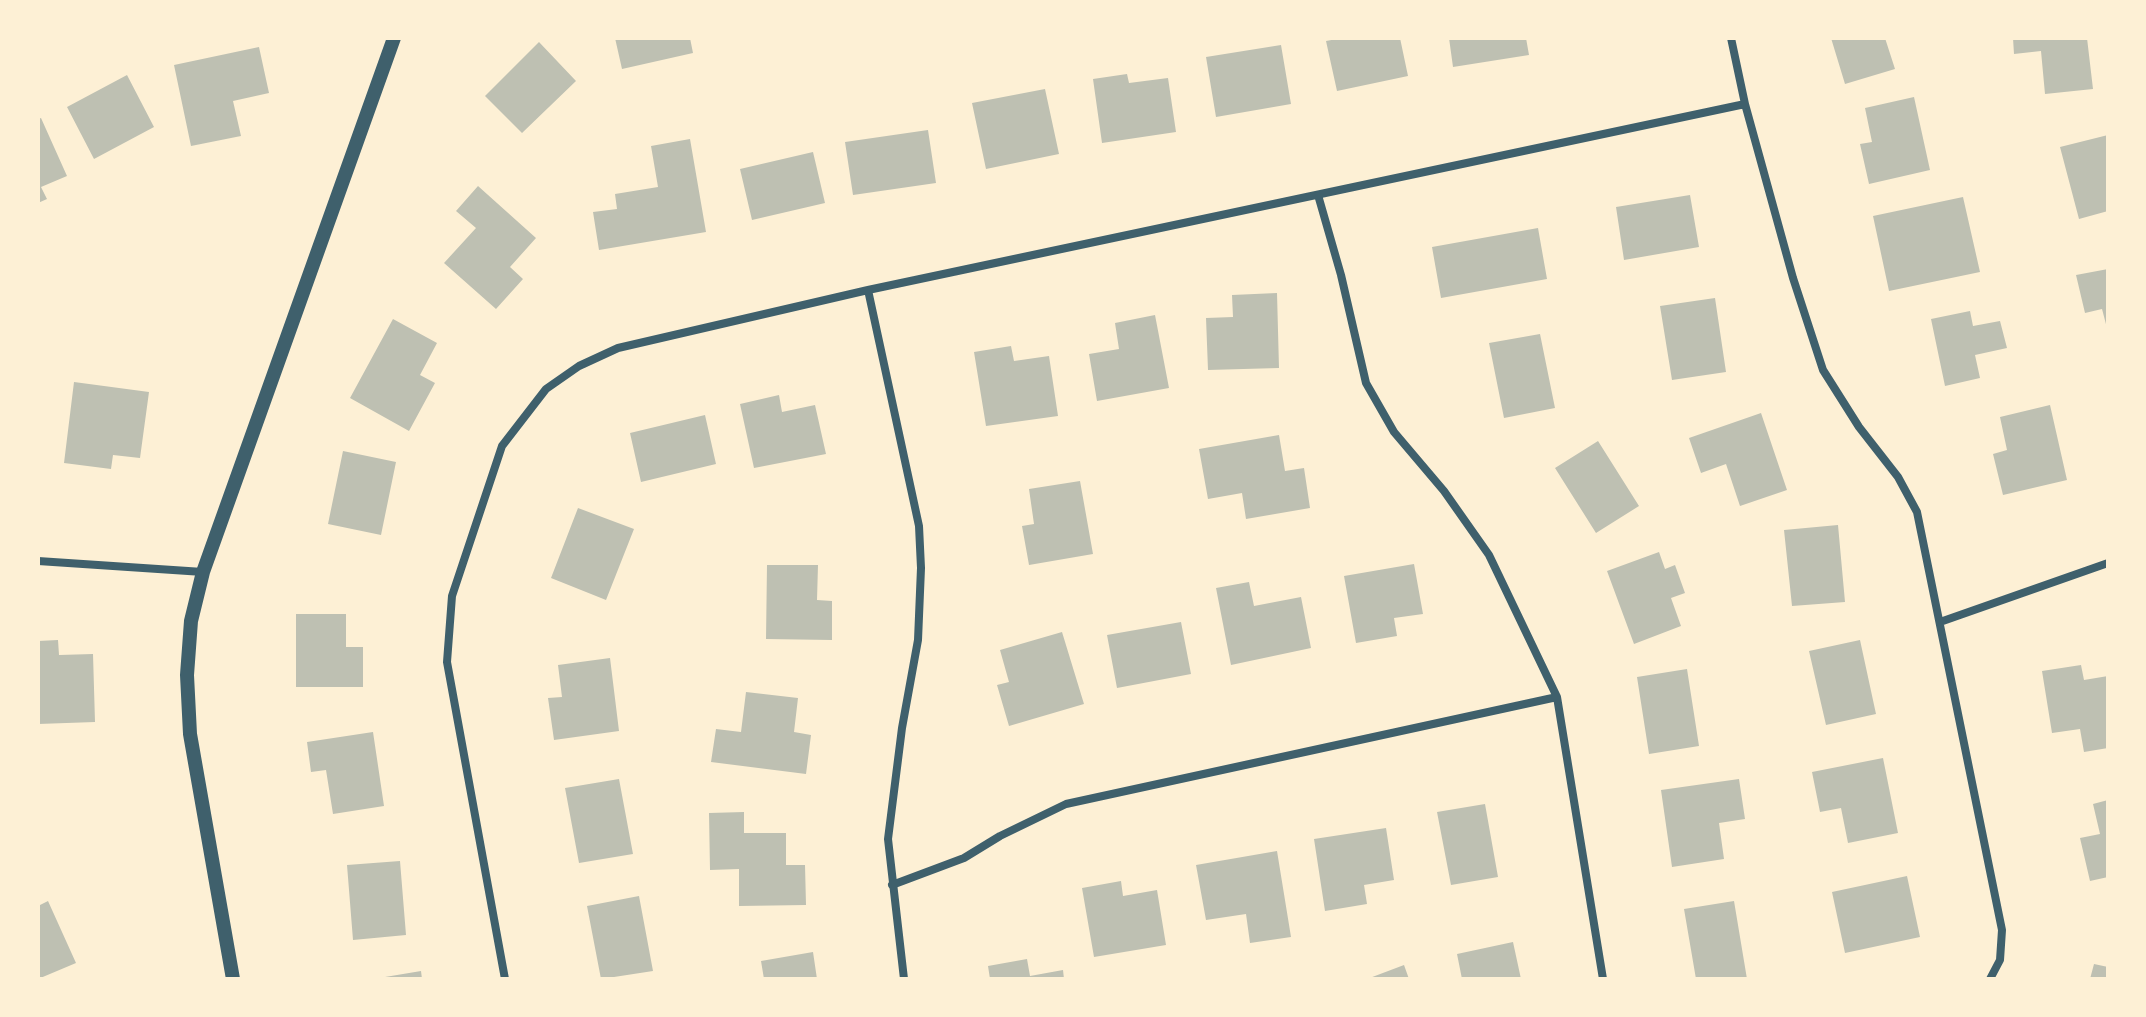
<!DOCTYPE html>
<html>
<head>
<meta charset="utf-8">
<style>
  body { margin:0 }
  #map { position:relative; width:2146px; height:1017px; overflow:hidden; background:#fdf0d5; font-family:"Fira Sans",sans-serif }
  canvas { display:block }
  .frame { position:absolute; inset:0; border:40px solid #fdf0d5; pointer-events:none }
</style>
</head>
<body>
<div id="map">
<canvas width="2146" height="1017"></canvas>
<div class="frame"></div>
</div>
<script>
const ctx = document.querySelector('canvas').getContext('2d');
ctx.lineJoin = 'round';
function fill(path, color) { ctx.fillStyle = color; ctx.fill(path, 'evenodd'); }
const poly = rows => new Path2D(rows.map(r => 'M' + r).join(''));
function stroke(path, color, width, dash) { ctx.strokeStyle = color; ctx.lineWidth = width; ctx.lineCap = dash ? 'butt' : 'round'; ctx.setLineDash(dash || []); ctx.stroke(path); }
fill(poly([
  [615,38,690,38,693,53,622,69],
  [1342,38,1400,38,1408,76,1337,91,1326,41],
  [1449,38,1526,38,1529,55,1453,67],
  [1831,38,1885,38,1895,69,1845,84],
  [2013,38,2087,38,2093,89,2045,94,2041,51,2014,54],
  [539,42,576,81,522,133,485,96],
  [1281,45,1291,104,1216,117,1206,57],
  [259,47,269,93,233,101,241,136,191,146,174,65],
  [1127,74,1129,83,1168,78,1176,132,1102,143,1093,79],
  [127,75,154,127,94,159,67,107],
  [1045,89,1059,154,986,169,972,103],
  [1914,97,1930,170,1869,184,1860,144,1872,142,1865,108],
  [41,118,67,176,41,187,47,199,38,203,38,119],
  [928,130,936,183,853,195,845,142],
  [2108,135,2108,211,2079,219,2060,147],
  [690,139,706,232,599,250,593,212,617,209,615,194,658,187,651,146],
  [813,152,825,203,752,220,740,169],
  [478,186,536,238,510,267,523,279,496,309,444,263,476,228,456,211],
  [1690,195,1699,247,1624,260,1616,207],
  [1963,197,1980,272,1889,291,1873,216],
  [1538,228,1547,279,1441,298,1432,247],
  [2108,269,2108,328,2107,328,2102,309,2085,313,2076,275],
  [1277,293,1279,368,1208,370,1206,318,1233,317,1232,295],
  [1715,298,1726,372,1672,380,1660,306],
  [1970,311,1973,326,2000,321,2007,348,1975,355,1980,378,1945,386,1931,319],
  [1155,315,1169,388,1097,401,1089,354,1119,349,1115,323],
  [393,319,437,343,420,375,435,383,409,431,350,398],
  [1540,334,1555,408,1504,418,1489,343],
  [1011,346,1014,361,1049,356,1058,416,986,426,974,352],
  [74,382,149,392,140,458,113,455,111,469,64,463],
  [779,395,782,412,815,405,826,454,754,468,740,404],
  [2050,405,2067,480,2003,495,1993,454,2007,450,2000,417],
  [1761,413,1787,490,1740,506,1726,464,1701,473,1689,438],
  [705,415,716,464,641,482,630,433],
  [1279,435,1285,471,1304,468,1310,508,1246,519,1242,493,1208,499,1199,449],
  [1598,441,1639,506,1596,533,1555,468],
  [343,451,396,462,381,535,328,524],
  [1080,481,1093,554,1029,565,1022,526,1034,524,1029,489],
  [578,508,634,529,606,600,551,578],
  [1838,525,1845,602,1792,606,1784,530],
  [1659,552,1665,569,1675,565,1685,593,1671,598,1681,626,1634,644,1607,571],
  [1414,564,1423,614,1394,618,1397,636,1356,643,1344,576],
  [767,565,818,565,817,600,832,601,832,640,766,639],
  [1249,582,1254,606,1301,597,1311,648,1231,665,1216,588],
  [296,614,346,614,346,647,363,647,363,687,296,687],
  [1181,622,1191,674,1117,688,1107,635],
  [1062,632,1084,704,1009,726,997,685,1009,682,1000,650],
  [58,640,59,655,93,654,95,722,38,724,38,641],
  [1860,640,1876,714,1826,725,1809,651],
  [610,658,619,731,554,740,548,698,562,697,558,665],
  [2081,665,2084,680,2108,676,2108,748,2084,752,2080,729,2052,733,2042,671],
  [1687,669,1699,746,1649,754,1637,677],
  [746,692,798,698,794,732,811,735,806,774,711,762,716,729,741,732],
  [373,732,384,806,333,814,326,770,311,772,307,742],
  [1883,758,1898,833,1848,843,1841,808,1820,812,1812,772],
  [619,779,633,854,579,863,565,788],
  [1739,779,1745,819,1719,823,1724,859,1672,867,1661,790],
  [2108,800,2108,877,2090,881,2080,838,2100,834,2093,804],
  [1485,804,1498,877,1451,885,1437,812],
  [744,812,744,833,786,833,786,865,805,865,806,905,739,906,739,869,710,870,709,813],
  [1386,828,1394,880,1364,885,1367,904,1325,911,1314,839],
  [1277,851,1291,937,1250,943,1246,914,1206,920,1196,865],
  [400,861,406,935,353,940,347,865],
  [1907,876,1920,937,1845,953,1832,892],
  [1121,881,1123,896,1157,890,1166,945,1094,957,1082,888],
  [639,896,653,971,601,979,587,906],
  [48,901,76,963,38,979,38,906],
  [1734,901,1747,979,1696,979,1684,909],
  [1513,942,1521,979,1462,979,1457,954],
  [813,952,817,979,764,979,761,961],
  [1027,959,1030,976,1063,970,1064,979,990,979,988,966],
  [2094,964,2108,967,2108,979,2090,979],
  [1404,965,1409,979,1367,979],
  [421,971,422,979,385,979,385,977]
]), '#bec0b2');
stroke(poly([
  [1731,38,1745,104,1793,278,1823,370,1859,427,1898,477,1917,512,2002,930,2000,960,1990,979],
  [1318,195,1341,275,1366,383,1394,432,1444,491,1489,555,1557,697,1603,979],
  [868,290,919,526,921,568,918,640,902,728,888,839,904,979],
  [38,561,203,572],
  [1940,622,2108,563],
  [892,885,964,858,1000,836,1066,804,1557,697],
  [505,979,447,662,452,596,502,446,546,389,579,366,618,348,868,290,1745,104]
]), '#3f606c', 8);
stroke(poly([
  [233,979,190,734,187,675,191,621,203,572,394,38]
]), '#3f606c', 14);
</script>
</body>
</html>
